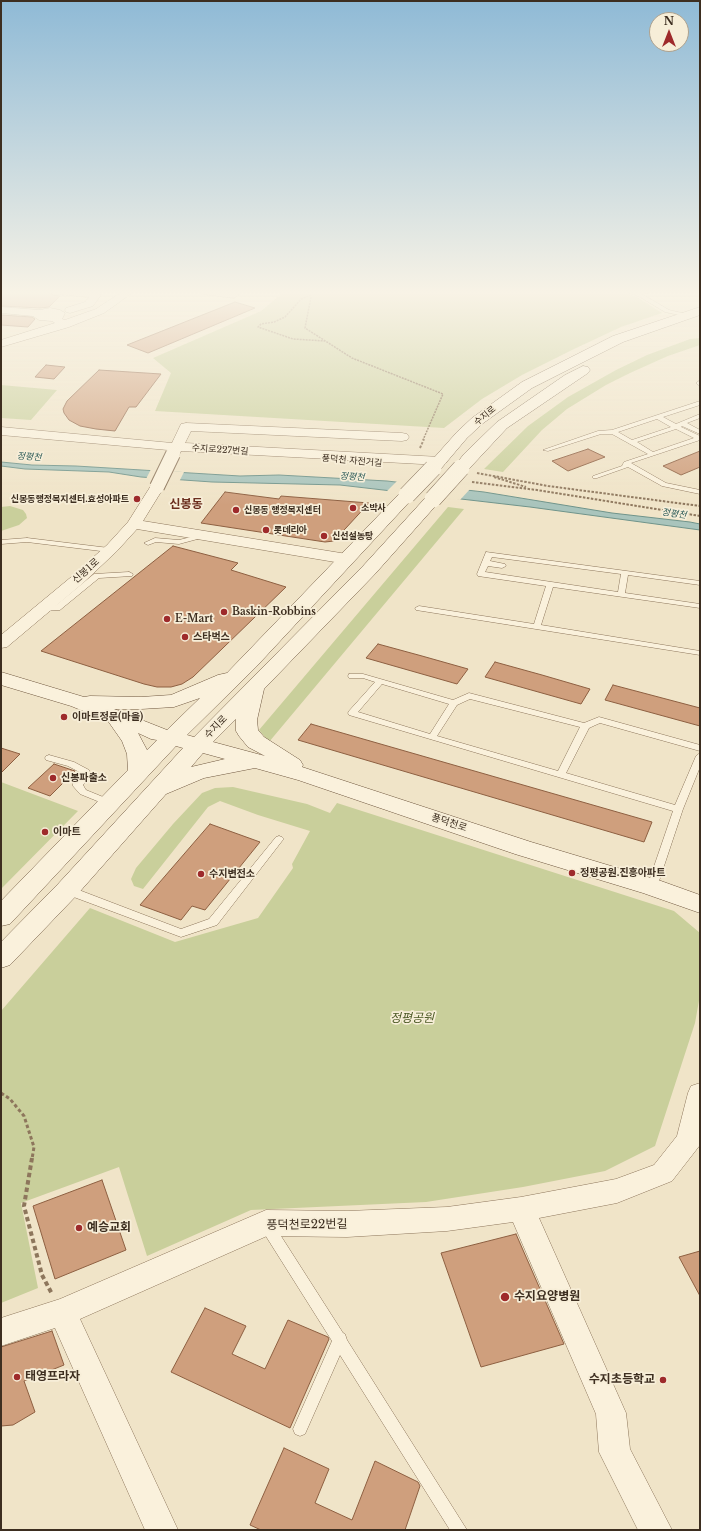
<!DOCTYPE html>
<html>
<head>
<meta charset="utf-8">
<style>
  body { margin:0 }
  #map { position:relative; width:701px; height:1531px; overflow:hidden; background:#f0e4c8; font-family:"Libre Baskerville",serif }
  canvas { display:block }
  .frame { position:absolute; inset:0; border:2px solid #3d2e20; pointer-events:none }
  .north { position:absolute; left:649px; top:12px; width:40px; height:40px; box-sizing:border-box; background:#f7eed8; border:1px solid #ada18e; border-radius:50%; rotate:0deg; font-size:11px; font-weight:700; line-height:16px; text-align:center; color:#3d2e20 }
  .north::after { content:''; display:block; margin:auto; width:14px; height:18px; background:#9e2a2b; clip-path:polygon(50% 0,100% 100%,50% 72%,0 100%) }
</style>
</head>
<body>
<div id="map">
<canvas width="701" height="1531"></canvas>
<div class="frame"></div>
<div class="north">N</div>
</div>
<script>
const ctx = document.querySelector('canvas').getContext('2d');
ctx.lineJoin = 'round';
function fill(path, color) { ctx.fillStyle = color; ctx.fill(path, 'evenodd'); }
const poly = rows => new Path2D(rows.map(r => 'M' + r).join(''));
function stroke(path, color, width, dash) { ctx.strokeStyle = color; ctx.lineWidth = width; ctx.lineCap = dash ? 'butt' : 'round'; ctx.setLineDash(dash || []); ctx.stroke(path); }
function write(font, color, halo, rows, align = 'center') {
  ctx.font = font + ' "Libre Baskerville","Noto Sans KR",serif'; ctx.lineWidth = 3.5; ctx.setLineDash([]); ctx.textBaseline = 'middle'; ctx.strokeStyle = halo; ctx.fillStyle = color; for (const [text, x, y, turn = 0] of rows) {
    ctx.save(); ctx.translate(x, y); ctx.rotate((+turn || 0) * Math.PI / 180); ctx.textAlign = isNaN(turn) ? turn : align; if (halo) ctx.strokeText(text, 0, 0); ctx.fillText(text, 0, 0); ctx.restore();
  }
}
fill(poly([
  [285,291,622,291,637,297,662,313,621,327,572,350,522,375,482,399,444,428,155,411,171,373,153,358,261,311],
  [700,338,700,345,668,356,630,373,606,385,567,409,542,430,503,472,484,469,528,426,568,397,616,370,647,355,690,339],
  [1,385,57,390,31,420,1,418],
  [10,506,23,510,26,514,27,518,19,525,1,531,1,507],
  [448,507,464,509,269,742,259,730],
  [1,782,78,811,1,889],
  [233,787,307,804,330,813,337,803,674,911,700,933,700,995,695,1023,655,1146,605,1171,523,1187,426,1202,251,1210,147,1256,119,1167,21,1203,38,1288,1,1303,1,1011,90,908,175,942,258,918,293,868,292,864,310,831,258,815,220,801,208,807,143,889,134,886,131,879,136,868,173,824,202,793,215,788]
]), '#c9cf9b');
const water = poly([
  [1,462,32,465,76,466,240,476,279,475,387,481,484,492,612,513,690,522,700,524,700,530,530,507,340,485,212,482,141,477,109,472,25,469,1,466,1,462]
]);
fill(water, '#a9c4bc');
stroke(water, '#6f938a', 1);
fill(poly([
  [151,469,184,472,179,482,146,479],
  [398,480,444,485,471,488,460,500,386,492]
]), '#f0e4c8');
const building = poly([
  [1,291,48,292,53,295,60,296,49,307,40,308,1,306,1,291],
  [235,302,255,308,148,353,127,345,235,302],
  [1,315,32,317,35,319,28,327,1,325,1,315],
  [46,365,65,367,54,379,35,377,46,365],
  [99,370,161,374,136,407,129,407,115,431,96,429,80,426,69,420,64,413,63,409,67,401,99,370],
  [588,449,605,457,568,471,552,461,588,449],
  [700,451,700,467,681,475,663,466,700,451],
  [225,492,279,499,281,496,369,503,334,541,325,542,201,523,225,492],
  [173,546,238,563,231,570,286,587,193,677,182,684,171,687,157,687,144,684,41,651,173,546],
  [378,644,422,656,468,669,457,684,366,658,378,644],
  [495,662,542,675,590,689,581,704,485,677,495,662],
  [613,685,700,708,700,726,605,700,613,685],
  [311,724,544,791,652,822,644,842,298,740,311,724],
  [1,748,20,754,1,773,1,748],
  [54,764,75,771,50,796,28,788,54,764],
  [210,824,260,842,205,910,192,906,181,920,140,905,210,824],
  [102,1180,126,1250,55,1279,33,1206,102,1180],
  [516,1234,564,1344,481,1367,441,1253,516,1234],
  [700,1251,700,1296,679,1257,700,1251],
  [205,1308,246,1326,232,1354,265,1369,288,1320,328,1337,329,1339,290,1428,171,1372,205,1308],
  [52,1331,64,1365,24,1381,35,1412,13,1425,1,1426,1,1347,52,1331],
  [284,1448,329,1469,315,1503,352,1520,375,1461,418,1482,420,1486,405,1530,261,1530,250,1525,284,1448]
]);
fill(building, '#cf9f7d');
stroke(building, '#8d5f41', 1);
const lane = poly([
  [625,291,636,292,657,291,642,294,669,310,691,315,688,317,665,312,640,297,625,291],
  [699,381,700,381,700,386,696,383,699,381],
  [700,401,700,405,663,417,676,424,700,414,700,418,687,423,700,430,700,434,682,426,681,427,700,436,700,440,631,463,666,483,700,490,700,494,662,486,628,467,597,478,593,478,593,476,622,466,624,462,648,454,612,434,601,434,548,451,543,450,598,431,612,430,700,401],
  [657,419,671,427,632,440,618,432,657,419],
  [676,429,694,438,653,452,637,442,676,429],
  [203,534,205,535,205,537,179,544,156,542,148,545,144,543,155,538,179,540,203,534],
  [27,538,109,548,113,550,109,552,27,542,1,544,1,540,27,538],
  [486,552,700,581,700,585,628,575,625,593,700,604,700,608,553,587,541,625,700,651,700,655,416,610,415,608,419,606,534,624,546,586,478,576,477,574,486,552],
  [492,557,621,574,618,592,485,572,488,566,502,568,506,566,505,564,490,561,492,557],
  [129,572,133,574,132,576,99,578,60,610,42,611,38,609,42,607,55,606,94,574,129,572],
  [349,674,363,674,453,700,469,693,584,723,599,717,700,745,700,751,600,723,589,728,566,773,675,805,696,756,700,753,700,767,683,809,656,890,648,890,647,887,673,811,349,715,348,713,349,711,375,682,363,678,349,678,348,676,349,674],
  [382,684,449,704,430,734,358,712,382,684],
  [470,699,580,727,558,771,437,736,457,705,470,699],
  [49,755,74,762,89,770,91,775,83,785,86,790,113,801,115,803,113,805,107,805,80,794,73,786,73,783,81,773,68,766,46,760,45,758,46,756,49,755],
  [279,836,282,837,284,839,282,841,217,925,181,937,63,893,62,890,63,887,71,887,181,929,209,919,276,837,279,836],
  [267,1220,272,1222,343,1333,345,1334,347,1340,467,1530,450,1530,340,1355,305,1434,300,1436,295,1434,293,1429,332,1341,262,1230,261,1226,262,1222,267,1220]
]);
const street = poly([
  [49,291,92,291,100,293,101,295,93,306,70,313,66,312,65,310,66,308,85,302,89,297,54,294,49,291],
  [123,291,135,291,104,313,69,327,1,347,1,340,55,323,52,321,39,320,33,316,1,313,1,307,40,310,50,308,60,310,65,313,62,319,65,320,96,309,123,291],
  [196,291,226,291,238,293,239,295,234,298,201,294,196,291],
  [186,423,402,433,407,434,409,437,407,440,402,441,191,431,185,443,440,457,445,458,447,461,445,464,440,465,181,451,178,457,173,458,168,457,166,454,168,450,1,435,1,427,172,443,181,424,186,423],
  [157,483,162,484,164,487,143,521,347,554,352,556,355,559,352,562,347,564,137,529,117,551,82,584,7,647,1,648,1,635,70,578,107,545,128,522,152,484,157,483],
  [700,1083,700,1145,672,1181,617,1203,539,1218,626,1413,630,1449,672,1530,638,1530,599,1452,596,1414,513,1222,447,1231,347,1237,267,1236,80,1319,178,1530,145,1530,55,1328,1,1346,1,1318,60,1299,266,1210,347,1211,447,1207,521,1197,616,1179,654,1165,677,1136,688,1093,691,1086,700,1083]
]);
const secondary = poly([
  [700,307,700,315,623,342,532,388,482,424,467,438,439,471,433,473,427,471,425,468,457,432,472,418,522,382,613,336,700,307],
  [583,366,588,367,590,370,588,373,507,428,467,471,461,473,455,471,453,468,464,454,497,422,565,375,583,366],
  [407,490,413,492,415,495,413,498,256,667,187,735,194,737,363,566,427,496,433,494,439,496,441,499,439,502,375,574,264,689,257,720,258,730,264,737,300,760,303,765,302,767,531,842,661,881,700,895,700,913,643,893,515,854,298,780,255,768,204,778,166,794,76,896,10,965,1,968,1,942,58,884,183,748,176,746,10,924,1,926,1,901,128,770,127,754,122,741,108,721,71,706,1,685,1,672,84,697,90,696,141,697,171,695,218,675,227,673,401,492,407,490],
  [200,698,167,730,114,709,141,709,174,707,200,698],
  [236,719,236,731,239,736,248,747,265,756,213,742,236,719],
  [138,733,151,739,157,740,147,750,138,733],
  [203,753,225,759,191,767,203,753]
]);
stroke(lane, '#8d765c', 1);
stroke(street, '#8d765c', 1);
stroke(secondary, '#6f573f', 1);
stroke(poly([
  [310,291,311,297,305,328,352,358,443,394,423,440],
  [311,295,301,299,285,317,274,322,261,324,258,327,293,339,325,341]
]), '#8d765c', 1.5, [2, 1]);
stroke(poly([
  [420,448,424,439],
  [477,473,548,486,700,506],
  [494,477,526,487],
  [472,482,537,490,700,516]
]), '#8d765c', 2, [2.5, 1.5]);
stroke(poly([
  [1,1093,10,1099,24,1116,34,1147,32,1159]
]), '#8d765c', 3, [3.5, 2.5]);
stroke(poly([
  [32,1158,24,1206,42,1275,52,1294]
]), '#8d765c', 4, [4.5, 3]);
fill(lane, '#faf1dc');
fill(street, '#faf1dc');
fill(secondary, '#faf1dc');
const streetBridge = poly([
  [157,487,173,454]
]);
const secondaryBridge = poly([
  [407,495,433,468],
  [433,499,461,468]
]);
stroke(streetBridge, '#8d765c', 16, []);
stroke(secondaryBridge, '#6f573f', 18, []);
stroke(streetBridge, '#faf1dc', 14);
stroke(secondaryBridge, '#faf1dc', 17);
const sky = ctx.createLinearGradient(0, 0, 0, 505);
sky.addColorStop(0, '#8fbad6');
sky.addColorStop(0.58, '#f8f3e6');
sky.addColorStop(1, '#f8f3e600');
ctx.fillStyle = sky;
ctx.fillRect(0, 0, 701, 505);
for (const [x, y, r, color] of [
  [137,499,4,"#9e2a2b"],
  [353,508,4,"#9e2a2b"],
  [236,510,4,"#9e2a2b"],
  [266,530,4,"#9e2a2b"],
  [324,536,4,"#9e2a2b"],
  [224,612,4,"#9e2a2b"],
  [167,619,4,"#9e2a2b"],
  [185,637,4,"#9e2a2b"],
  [64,717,4,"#9e2a2b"],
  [53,778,4,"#9e2a2b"],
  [45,832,4,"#9e2a2b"],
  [572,873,4,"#9e2a2b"],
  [201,874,4,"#9e2a2b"],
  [79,1228,4,"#9e2a2b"],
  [505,1297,5,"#9e2a2b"],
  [17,1377,4,"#9e2a2b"],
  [663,1380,4,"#9e2a2b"]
]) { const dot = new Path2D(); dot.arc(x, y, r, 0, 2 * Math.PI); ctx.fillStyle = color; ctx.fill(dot); stroke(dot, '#f7eed8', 1.5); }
write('9px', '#3d2e20', '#f7eed8', [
  ["수지로",485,416,-39],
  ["수지로227번길",220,450,4],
  ["풍덕천 자전거길",352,461,5]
]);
write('italic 9px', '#2f5d5a', '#f7eed8', [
  ["정평천",29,457,4],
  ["정평천",352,477,4],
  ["정평천",674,514,8]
]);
write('bold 9px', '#3d2e20', '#f7eed8', [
  ["신봉동행정복지센터.효성아파트",129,499,"right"],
  ["소박사",361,508],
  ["신봉동 행정복지센터",244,510],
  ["롯데리아",274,530],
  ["신선설농탕",332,536]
], 'left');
write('10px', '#3d2e20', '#f7eed8', [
  ["신봉1로",86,571,-42],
  ["수지로",216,727,-46],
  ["풍덕천로",449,823,18]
]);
write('bold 10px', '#3d2e20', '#f7eed8', [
  ["Baskin-Robbins",232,612],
  ["E-Mart",175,619],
  ["스타벅스",193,637],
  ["이마트정문(마을)",72,717],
  ["신봉파출소",61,778],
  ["이마트",53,832],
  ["정평공원.진흥아파트",580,873],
  ["수지변전소",209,874]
], 'left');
write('bold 12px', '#6b2e1e', '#f7eed8', [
  ["신봉동",186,505]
]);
write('italic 12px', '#4d5a26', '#f7eed8', [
  ["정평공원",412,1019]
]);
write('12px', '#3d2e20', '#f7eed8', [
  ["풍덕천로22번길",307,1225,-1]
]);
write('bold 12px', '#3d2e20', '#f7eed8', [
  ["예승교회",87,1228],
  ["수지요양병원",514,1297],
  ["태영프라자",25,1377],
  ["수지초등학교",655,1380,"right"]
], 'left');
</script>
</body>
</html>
